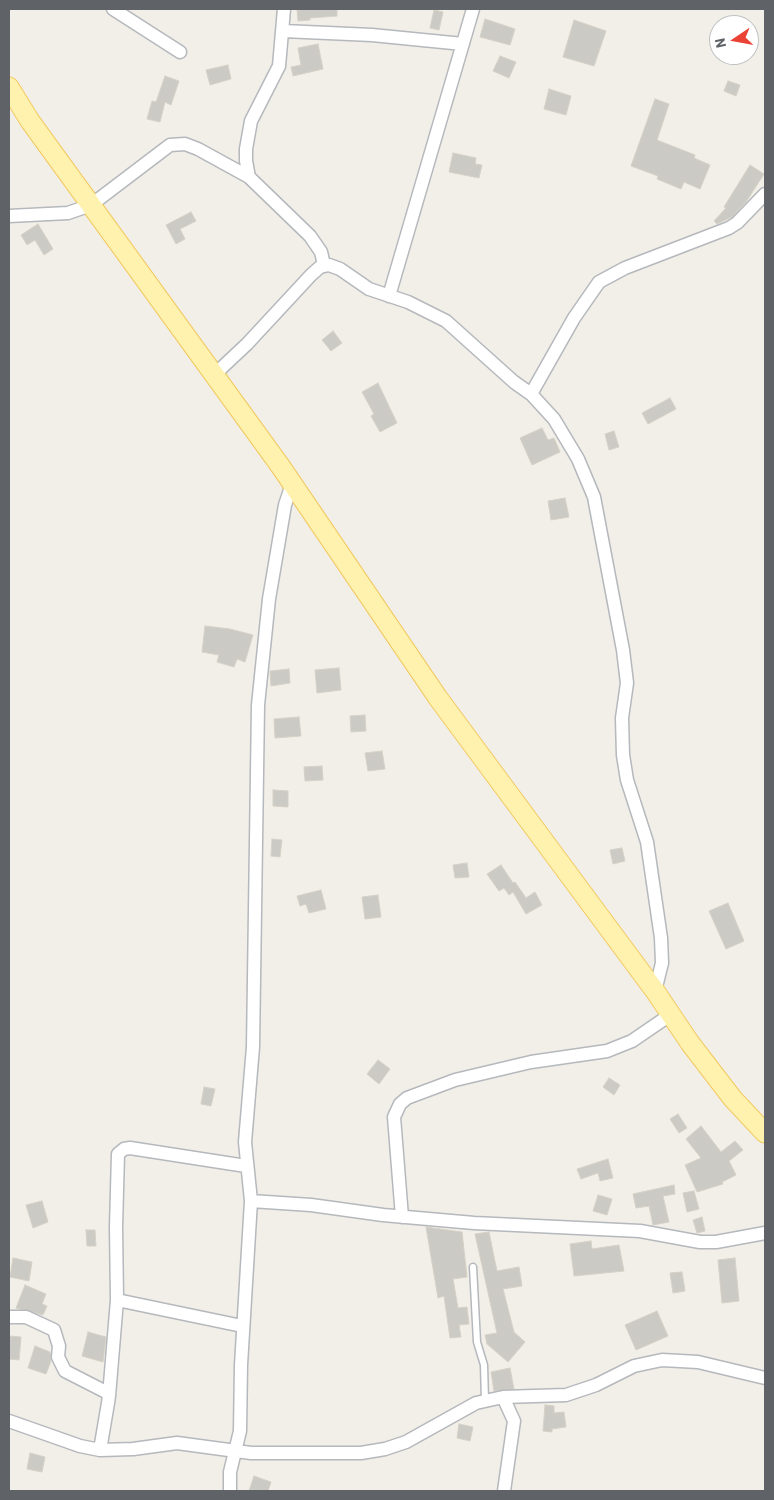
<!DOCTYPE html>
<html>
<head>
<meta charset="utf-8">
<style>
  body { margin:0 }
  #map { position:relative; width:774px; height:1500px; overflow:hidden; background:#f1efe8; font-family:Barlow,sans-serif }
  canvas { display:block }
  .frame { position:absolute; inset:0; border:10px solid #5f6368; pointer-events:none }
  .north { position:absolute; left:709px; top:15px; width:50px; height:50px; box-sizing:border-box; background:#fff; border:1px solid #bfc1c3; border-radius:50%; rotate:258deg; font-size:14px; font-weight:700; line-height:20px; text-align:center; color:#5f6368 }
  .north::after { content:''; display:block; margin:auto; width:18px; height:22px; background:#ea4335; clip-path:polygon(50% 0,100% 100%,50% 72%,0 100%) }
</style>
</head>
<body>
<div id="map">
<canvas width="774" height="1500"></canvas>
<div class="frame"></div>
<div class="north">N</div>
</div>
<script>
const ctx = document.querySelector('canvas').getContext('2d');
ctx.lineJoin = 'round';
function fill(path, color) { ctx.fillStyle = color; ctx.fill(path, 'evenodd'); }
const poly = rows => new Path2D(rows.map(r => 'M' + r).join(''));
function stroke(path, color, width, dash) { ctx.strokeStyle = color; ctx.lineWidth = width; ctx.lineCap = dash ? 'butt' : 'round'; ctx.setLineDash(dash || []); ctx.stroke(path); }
const building = poly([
  [297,9,337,9,337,16,310,18,310,20,298,21,297,9],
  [434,10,443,12,439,30,430,28,434,10],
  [485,19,515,29,510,45,480,37,485,19],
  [574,20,606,31,594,66,563,57,574,20],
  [318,44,323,69,293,76,291,67,301,65,298,48,318,44],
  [500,56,516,62,509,78,493,71,500,56],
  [228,65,231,79,210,85,206,70,228,65],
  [165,76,179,81,171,105,165,102,160,122,147,119,152,101,156,102,165,76],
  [728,81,740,85,736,96,724,91,728,81],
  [549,89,571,96,566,115,544,109,549,89],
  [655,99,669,104,657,140,695,155,694,158,710,165,700,189,684,182,681,189,657,179,658,176,631,166,655,99],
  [453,153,476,158,475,164,482,165,479,178,449,172,453,153],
  [750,165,764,174,746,202,732,217,717,224,714,221,726,208,724,207,750,165],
  [191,212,196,221,180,229,185,239,176,244,166,225,191,212],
  [38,224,53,249,44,255,35,240,27,245,21,235,38,224],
  [333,331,342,343,331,351,322,340,333,331],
  [378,383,397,423,380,432,371,416,374,414,362,392,378,383],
  [670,398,676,409,648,424,642,413,670,398],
  [542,428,548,440,554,438,560,452,532,465,520,438,542,428],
  [614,431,619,447,609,450,605,434,614,431],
  [565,498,569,517,551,520,548,501,565,498],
  [205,626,230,629,253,635,245,662,237,659,234,667,217,662,219,655,202,652,205,626],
  [339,668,341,690,317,693,315,670,339,668],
  [289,669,290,683,271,686,270,671,289,669],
  [365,715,366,731,351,732,350,716,365,715],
  [299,717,301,736,275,738,274,719,299,717],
  [382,751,385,769,368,771,365,753,382,751],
  [322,766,323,780,305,781,304,767,322,766],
  [273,790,288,791,288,807,273,806,273,790],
  [272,839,282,840,280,857,271,856,272,839],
  [622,848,625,861,613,864,610,850,622,848],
  [467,863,469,877,455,878,453,865,467,863],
  [501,865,513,883,515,882,526,898,535,892,542,905,526,914,513,892,509,895,504,888,499,891,487,874,501,865],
  [321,890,326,909,309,913,306,904,300,906,297,896,321,890],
  [378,895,381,917,365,919,362,897,378,895],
  [728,903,744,941,726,949,709,911,728,903],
  [378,1060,390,1069,379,1084,367,1074,378,1060],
  [609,1078,620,1085,614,1095,603,1087,609,1078],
  [204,1087,215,1089,211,1106,201,1104,204,1087],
  [678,1114,687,1128,679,1133,670,1119,678,1114],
  [701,1126,721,1152,735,1141,743,1150,729,1161,736,1175,722,1182,723,1184,697,1192,685,1165,701,1158,686,1139,701,1126],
  [608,1159,613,1178,600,1181,598,1173,581,1179,577,1169,608,1159],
  [674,1185,675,1194,663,1196,669,1222,653,1225,649,1206,636,1208,633,1194,674,1185],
  [694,1191,699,1209,687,1212,683,1193,694,1191],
  [598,1195,612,1199,607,1215,593,1211,598,1195],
  [42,1201,48,1222,33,1228,26,1205,42,1201],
  [702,1217,705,1231,697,1233,693,1220,702,1217],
  [426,1227,462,1232,467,1277,453,1279,458,1308,467,1307,469,1324,459,1325,461,1337,450,1338,444,1296,438,1298,426,1227],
  [86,1230,95,1230,96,1246,87,1246,86,1230],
  [489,1232,497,1271,519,1267,522,1286,503,1289,514,1332,525,1342,508,1362,487,1344,485,1335,497,1333,475,1234,489,1232],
  [591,1241,592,1249,619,1245,624,1271,574,1276,570,1244,591,1241],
  [13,1258,32,1262,29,1281,10,1277,13,1258],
  [735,1258,739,1301,722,1303,718,1260,735,1258],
  [682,1272,685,1291,673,1293,670,1273,682,1272],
  [25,1285,46,1294,42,1304,47,1306,43,1315,16,1308,25,1285],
  [657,1311,668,1336,636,1350,625,1325,657,1311],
  [88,1332,106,1337,103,1362,82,1356,88,1332],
  [9,1336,21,1337,19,1360,9,1359,9,1336],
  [35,1346,50,1352,51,1361,46,1374,28,1368,35,1346],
  [510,1368,514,1389,494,1391,491,1372,510,1368],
  [545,1405,554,1406,554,1413,564,1412,566,1427,552,1429,552,1432,543,1431,545,1405],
  [459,1424,473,1427,470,1441,457,1438,459,1424],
  [30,1453,45,1457,42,1472,27,1469,30,1453],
  [254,1476,271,1482,268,1491,249,1491,254,1476]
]);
fill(building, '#cccac5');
stroke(building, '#d6d1c6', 1);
const lane = poly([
  [473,1267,477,1342,484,1365,485,1401]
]);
const street = poly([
  [113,9,180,52],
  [284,9,279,66,251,121,246,149,246,161,249,177,310,236,321,252,324,265],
  [283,31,372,35,463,44],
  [9,216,68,213,91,205,170,145,185,144,198,149,249,177],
  [389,296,473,9],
  [214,375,247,344,311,275,320,267,329,265,340,269,369,289,408,302,446,321,514,382,531,394,554,419,578,459,594,497,623,650,627,683,622,718,623,755,627,780,647,842,661,938,662,963,655,991],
  [531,394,574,318,599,282,625,268,729,228,737,223,765,194],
  [251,1201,311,1205,383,1215,474,1223,640,1231,700,1242,716,1242,765,1233],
  [402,1217,394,1117,400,1104,407,1098,455,1080,531,1062,607,1051,632,1041,670,1015],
  [117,1300,242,1326],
  [9,1317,26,1317,54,1330,59,1346,58,1357,65,1371,106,1392,109,1396,108,1403,100,1450],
  [109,1396,117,1300,116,1227,118,1154,124,1149,130,1148,246,1166],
  [503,1397,514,1421,504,1491],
  [9,1421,80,1446,100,1450,133,1449,177,1443,251,1453,361,1453,385,1449,406,1442,476,1403,503,1397,566,1395,596,1385,634,1366,662,1360,698,1362,765,1378],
  [230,1491,230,1472,240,1431,241,1365,251,1201,245,1142,253,1047,258,705,269,599,285,505,292,484]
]);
const primary = poly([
  [9,87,30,121,281,467,438,698,655,991,690,1043,733,1099,765,1133]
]);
stroke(lane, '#b5b8bc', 9);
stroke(street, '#b5b8bc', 15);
stroke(primary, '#f2c960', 21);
stroke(lane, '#fff', 6);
stroke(street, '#fff', 12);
stroke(primary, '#fff2af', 19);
</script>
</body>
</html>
